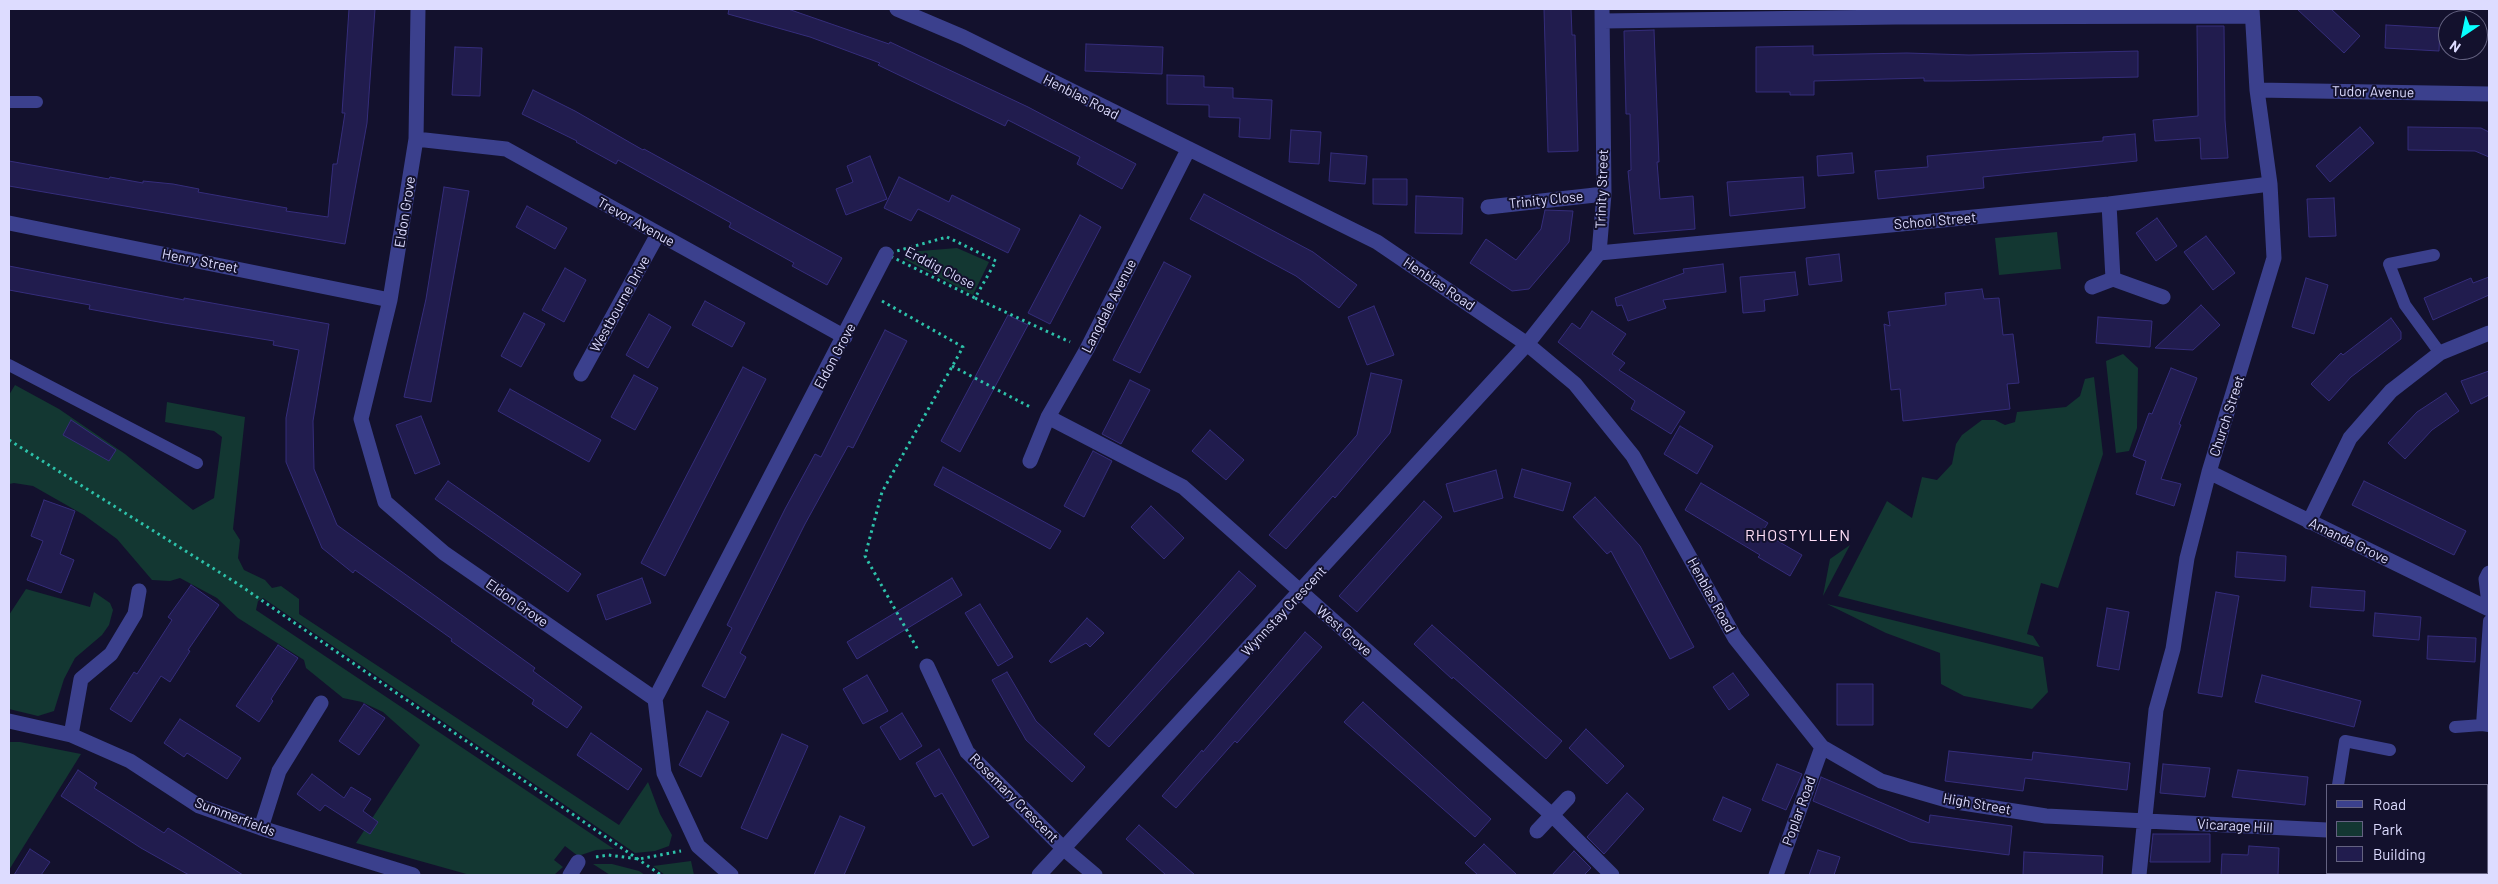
<!DOCTYPE html>
<html>
<head>
<meta charset="utf-8">
<style>
  body { margin:0 }
  #map { position:relative; width:2498px; height:884px; overflow:hidden; background:#13112d; font-family:Barlow,sans-serif }
  canvas { display:block }
  .frame { position:absolute; inset:0; border:10px solid #dddcff; pointer-events:none }
  .legend { position:absolute; left:2326px; top:784px; width:162px; height:90px; box-sizing:border-box; background:#13112d; border:1px solid #646281; margin:0; padding:6px 9px; list-style:none; font-size:15px; color:#dddcff }
  .legend li { display:flex; align-items:center; gap:10px; height:25px }
  .legend b { width:25px; border:1px solid #646281 }
  .north { position:absolute; left:2438px; top:10px; width:50px; height:50px; box-sizing:border-box; background:#13112d; border:1px solid #646281; border-radius:50%; rotate:214deg; font-size:14px; font-weight:700; line-height:20px; text-align:center; color:#dddcff }
  .north::after { content:''; display:block; margin:auto; width:18px; height:22px; background:#08fffe; clip-path:polygon(50% 0,100% 100%,50% 72%,0 100%) }
</style>
</head>
<body>
<div id="map">
<canvas width="2498" height="884"></canvas>
<div class="frame"></div>
<ul class="legend">
<li><b style="height:6px;background:#3b408d"></b>Road</li>
<li><b style="height:14px;background:#133732"></b>Park</li>
<li><b style="height:14px;background:#211c4e"></b>Building</li>
</ul>
<div class="north">N</div>
</div>
<script>
const ctx = document.querySelector('canvas').getContext('2d');
ctx.lineJoin = 'round';
function fill(path, color) { ctx.fillStyle = color; ctx.fill(path, 'evenodd'); }
const poly = rows => new Path2D(rows.map(r => 'M' + r).join(''));
function stroke(path, color, width, dash) { ctx.strokeStyle = color; ctx.lineWidth = width; ctx.lineCap = dash ? 'butt' : 'round'; ctx.setLineDash(dash || []); ctx.stroke(path); }
function write(font, color, halo, rows, align = 'center') {
  ctx.font = font + ' Barlow,sans-serif'; ctx.lineWidth = 4; ctx.setLineDash([]); ctx.textBaseline = 'middle'; ctx.strokeStyle = halo; ctx.fillStyle = color; for (const [text, x, y, turn = 0] of rows) {
    ctx.save(); ctx.translate(x, y); ctx.rotate((+turn || 0) * Math.PI / 180); ctx.textAlign = isNaN(turn) ? turn : align; if (halo) ctx.strokeText(text, 0, 0); ctx.fillText(text, 0, 0); ctx.restore();
  }
}
fill(poly([
  [2057,232,2061,269,1999,275,1995,238],
  [957,248,989,262,973,295,904,259,908,252],
  [2123,354,2138,368,2137,428,2129,451,2116,453,2106,361],
  [2094,377,2103,454,2058,588,2041,583,2027,634,2033,636,2040,647,1838,596,1887,501,1912,518,1922,477,1937,480,1952,464,1956,444,1962,435,1982,420,1995,420,2005,425,2015,422,2017,412,2066,407,2080,396,2085,379],
  [15,385,59,409,125,454,193,510,214,498,222,437,214,431,165,422,167,402,245,417,233,529,240,540,238,558,244,570,265,580,272,588,281,586,299,599,299,614,619,825,648,782,660,814,672,835,669,846,655,851,635,853,263,598,258,601,256,610,614,849,596,850,578,856,565,846,554,860,563,867,554,875,470,875,356,843,420,745,383,712,362,702,343,698,306,668,304,660,238,618,217,598,180,578,170,581,152,580,117,539,84,515,33,486,14,483,9,484,9,395],
  [1850,545,1823,596,1830,559],
  [26,589,90,607,94,592,110,603,113,610,109,625,102,635,75,658,64,679,54,711,38,716,9,709,9,615],
  [1827,604,2043,657,2048,692,2032,709,1964,696,1941,684,1940,653,1886,633],
  [9,742,20,742,81,754,9,870],
  [691,861,694,875,665,875,653,866],
  [593,864,612,864,639,871,645,875,610,875]
]), '#133732');
const building = poly([
  [349,9,375,9,367,123,345,244,9,186,9,161,109,179,110,177,143,183,143,181,173,184,199,189,198,192,287,208,286,211,328,217,333,164,337,164,345,113,342,113,349,9],
  [729,9,788,9,889,44,890,42,1028,107,1136,164,1122,189,1077,164,1080,157,1008,120,1005,126,878,65,880,63,810,37,728,14,729,9],
  [1544,9,1571,9,1572,35,1575,35,1578,151,1548,152,1544,9],
  [2297,9,2331,9,2360,36,2344,53,2297,9],
  [2386,25,2440,28,2439,51,2385,48,2386,25],
  [2197,26,2224,26,2225,120,2228,158,2201,159,2200,138,2155,141,2153,120,2198,116,2197,26],
  [1654,30,1659,162,1657,162,1660,199,1693,196,1695,229,1634,234,1628,171,1631,170,1630,114,1626,114,1624,31,1654,30],
  [1086,44,1163,47,1162,74,1085,71,1086,44],
  [1813,46,1813,55,1907,53,1969,55,2138,51,2138,77,1952,81,1924,81,1924,78,1814,81,1814,95,1790,95,1790,92,1756,92,1756,47,1813,46],
  [455,47,482,48,480,96,452,95,455,47],
  [1167,75,1204,76,1204,87,1233,88,1233,98,1272,100,1270,139,1239,137,1240,118,1209,117,1209,105,1167,104,1167,75],
  [533,90,575,111,643,150,644,149,842,258,827,285,792,266,794,263,729,227,731,223,618,160,616,164,576,142,577,141,522,114,533,90],
  [2360,127,2374,143,2330,182,2316,166,2360,127],
  [2408,127,2481,128,2489,132,2489,157,2475,151,2408,150,2408,127],
  [1291,130,1321,132,1319,164,1289,162,1291,130],
  [2135,134,2137,161,1983,177,1984,188,1878,199,1875,171,1928,167,1927,156,2103,141,2103,137,2135,134],
  [1331,153,1367,156,1365,184,1329,181,1331,153],
  [1852,153,1854,173,1818,176,1817,156,1852,153],
  [870,156,887,199,846,215,836,189,853,182,847,166,870,156],
  [899,177,949,202,952,195,1020,229,1008,253,918,209,911,221,884,208,899,177],
  [1803,177,1805,208,1730,216,1727,182,1803,177],
  [1373,179,1407,179,1407,205,1373,204,1373,179],
  [444,187,469,191,431,402,404,397,426,299,444,187],
  [1204,194,1313,252,1357,285,1339,308,1296,276,1190,219,1204,194],
  [1416,196,1463,198,1462,234,1415,233,1416,196],
  [2334,198,2336,236,2309,237,2307,199,2334,198],
  [527,206,567,228,555,249,516,227,527,206],
  [1545,210,1573,211,1569,242,1529,289,1512,291,1470,263,1486,239,1516,260,1541,229,1545,210],
  [1080,215,1101,227,1050,324,1028,313,1080,215],
  [2157,218,2177,246,2156,261,2136,233,2157,218],
  [2206,236,2235,273,2213,290,2184,252,2206,236],
  [1839,254,1842,281,1809,285,1806,258,1839,254],
  [1164,262,1191,276,1140,373,1113,360,1164,262],
  [1723,264,1726,292,1663,300,1666,308,1628,321,1622,305,1617,306,1615,298,1684,273,1683,269,1723,264],
  [9,266,184,300,184,298,329,324,313,421,314,469,337,525,535,668,533,671,582,707,567,728,532,704,534,700,451,641,452,639,355,570,353,573,322,548,286,462,286,418,299,350,273,345,274,341,164,323,89,309,90,305,9,290,9,266],
  [565,268,586,280,564,322,542,310,565,268],
  [1795,272,1798,295,1764,300,1765,311,1743,313,1740,277,1795,272],
  [2489,277,2489,295,2433,320,2424,298,2471,278,2473,283,2489,277],
  [2306,278,2328,285,2314,334,2292,327,2306,278],
  [1982,289,1984,299,1999,298,2003,335,2013,334,2019,383,2007,384,2010,409,1903,421,1900,389,1891,390,1884,324,1890,326,1888,312,1946,305,1945,293,1982,289],
  [705,301,745,323,732,347,692,325,705,301],
  [2201,305,2220,325,2193,350,2155,348,2201,305],
  [1374,306,1394,355,1367,365,1348,317,1374,306],
  [1592,311,1626,334,1612,354,1625,363,1619,370,1685,412,1671,434,1631,409,1635,401,1558,342,1572,323,1580,329,1592,311],
  [524,313,545,324,521,367,501,356,524,313],
  [649,314,671,327,648,368,626,355,649,314],
  [1008,315,1028,325,960,452,941,441,1008,315],
  [2098,317,2152,321,2150,347,2096,343,2098,317],
  [2391,318,2401,332,2401,339,2351,377,2329,401,2311,384,2341,353,2343,355,2391,318],
  [885,330,907,341,853,448,848,446,805,524,740,653,746,657,725,698,702,686,732,628,727,625,785,509,815,454,821,457,885,330],
  [743,367,766,379,665,576,641,563,743,367],
  [2171,368,2197,378,2179,424,2181,425,2161,479,2181,484,2174,506,2136,494,2146,461,2133,456,2149,413,2152,414,2171,368],
  [2489,371,2489,395,2471,404,2461,381,2489,371],
  [1371,373,1402,380,1390,433,1335,498,1333,496,1286,549,1269,535,1357,435,1371,373],
  [634,375,658,388,635,430,611,417,634,375],
  [1130,380,1150,390,1121,444,1102,434,1130,380],
  [510,389,601,440,589,462,498,411,510,389],
  [2446,393,2459,411,2432,430,2405,459,2388,443,2417,412,2446,393],
  [421,416,440,464,415,474,396,425,421,416],
  [71,420,116,450,109,461,63,435,71,420],
  [1680,426,1713,446,1697,474,1664,454,1680,426],
  [1210,430,1244,460,1226,480,1192,451,1210,430],
  [1093,451,1112,461,1084,517,1064,506,1093,451],
  [943,467,1061,531,1050,549,934,485,943,467],
  [1522,469,1571,483,1563,511,1514,497,1522,469],
  [1496,470,1503,498,1454,512,1446,484,1496,470],
  [448,481,581,574,568,592,435,499,448,481],
  [2364,481,2466,531,2454,555,2352,505,2364,481],
  [1701,483,1768,523,1762,532,1802,555,1790,576,1758,557,1760,555,1685,510,1701,483],
  [1595,497,1640,546,1694,647,1670,659,1611,551,1607,554,1573,517,1595,497],
  [44,500,75,511,60,554,74,560,61,593,27,580,43,541,31,536,44,500],
  [1424,501,1442,517,1357,612,1339,596,1424,501],
  [1151,506,1184,538,1164,559,1131,527,1151,506],
  [2237,552,2286,556,2285,581,2235,577,2237,552],
  [1239,571,1256,586,1109,747,1094,734,1239,571],
  [642,578,651,603,606,620,597,595,642,578],
  [952,578,962,595,857,659,847,642,952,578],
  [191,585,219,605,188,650,190,651,170,682,161,676,131,722,110,709,134,672,137,674,172,620,168,617,191,585],
  [2312,587,2365,591,2364,611,2310,607,2312,587],
  [2216,592,2239,596,2222,697,2198,693,2216,592],
  [980,604,1013,657,998,666,965,613,980,604],
  [2107,608,2129,612,2119,670,2097,666,2107,608],
  [2375,613,2421,617,2419,640,2373,636,2375,613],
  [1087,618,1104,633,1090,647,1086,643,1051,663,1049,661,1087,618],
  [1432,625,1562,741,1546,759,1453,677,1452,679,1414,644,1432,625],
  [1305,632,1322,647,1237,743,1235,741,1176,808,1162,796,1202,750,1203,752,1305,632],
  [2428,636,2476,638,2475,662,2427,659,2428,636],
  [278,645,298,658,271,699,273,701,259,722,236,706,278,645],
  [1007,672,1036,721,1085,767,1072,782,1026,740,992,680,1007,672],
  [1733,673,1749,695,1729,710,1713,687,1733,673],
  [867,675,888,711,863,724,843,689,867,675],
  [2262,675,2361,701,2354,727,2255,702,2262,675],
  [1837,684,1873,684,1873,725,1837,725,1837,684],
  [1363,702,1491,819,1475,837,1344,722,1363,702],
  [364,704,385,718,359,755,339,741,364,704],
  [707,711,729,722,701,777,679,765,707,711],
  [902,713,922,746,900,760,880,727,902,713],
  [180,719,241,758,227,779,187,753,184,757,164,743,180,719],
  [1586,729,1624,766,1607,784,1569,748,1586,729],
  [591,733,642,769,628,790,577,755,591,733],
  [782,734,808,746,767,839,741,828,782,734],
  [939,749,989,837,973,846,942,793,935,797,916,763,939,749],
  [1949,751,2032,760,2033,752,2130,763,2127,790,2025,778,2023,791,1945,781,1949,751],
  [1777,764,1802,774,1786,810,1762,800,1777,764],
  [2163,764,2210,768,2205,797,2160,793,2163,764],
  [78,770,97,783,94,788,164,833,168,828,243,875,189,875,141,848,61,796,78,770],
  [2238,770,2308,777,2305,805,2232,797,2238,770],
  [312,774,344,798,351,787,371,799,363,811,378,822,370,834,325,805,320,811,297,794,312,774],
  [1821,777,1929,823,1930,815,2012,826,2009,855,1910,842,1813,801,1821,777],
  [1627,793,1644,809,1604,854,1587,837,1627,793],
  [1723,797,1751,809,1741,832,1713,820,1723,797],
  [840,816,865,827,844,875,814,875,840,816],
  [1139,825,1195,875,1166,875,1126,839,1139,825],
  [2153,834,2210,834,2210,862,2150,862,2153,834],
  [1484,844,1517,875,1478,875,1465,863,1484,844],
  [2249,846,2279,848,2278,875,2221,875,2222,854,2248,855,2249,846],
  [30,849,50,862,41,875,14,875,30,849],
  [1818,850,1840,857,1834,875,1809,875,1818,850],
  [1574,851,1591,868,1584,875,1552,875,1574,851],
  [2024,852,2103,856,2102,875,2023,875,2024,852]
]);
fill(building, '#211c4e');
stroke(building, '#352d7b', 1);
stroke(poly([
  [947,237,996,261,975,298,886,254,947,237],
  [975,298,1070,342],
  [882,301,963,347,882,492,865,556,918,650],
  [952,366,1032,408],
  [9,440,238,584,661,875],
  [596,857,608,855,639,859,681,851]
]), '#2dc2aa', 3, [2.5, 4]);
stroke(poly([
  [9,102,37,102],
  [2434,255,2389,264,2405,305,2440,353],
  [9,365,197,463],
  [2482,725,2489,621],
  [2455,727,2482,725,2489,726],
  [2338,785,2345,741,2390,750]
]), '#3b408d', 12);
stroke(poly([
  [418,9,416,139,390,300,361,419,385,502,444,553,655,699,886,254],
  [897,9,963,37,1377,242,1527,344,1575,384,1633,456,1735,638,1822,747,1881,781,1950,801,2046,816,2327,830],
  [1603,21,1895,17,2252,16],
  [2257,90,2489,94],
  [416,139,506,149,845,337],
  [2109,204,2113,279,2163,297],
  [1488,207,1604,194],
  [9,223,390,300],
  [1599,253,2109,204,2270,184],
  [2092,287,2113,279],
  [581,374,658,234],
  [1048,417,1183,487,1552,815,1612,875],
  [1030,461,1048,417,1087,349,1188,150],
  [2209,472,2489,609],
  [2309,522,2350,438,2391,391,2440,353,2489,333],
  [2489,573,2486,579,2489,604],
  [927,666,967,752,1063,848,1095,875],
  [655,699,664,773,698,846,731,875],
  [9,721,71,735,130,761,199,806,261,828,413,875],
  [71,735,81,679,111,654,135,614,139,591],
  [261,828,279,771,321,703],
  [1537,831,1568,798],
  [2487,856,2489,857],
  [570,875,578,862],
  [1039,875,1527,344,1599,253,1604,194,1602,9],
  [1776,875,1822,747],
  [2139,875,2156,710,2173,649,2187,558,2209,472,2274,258,2270,184,2257,90,2252,9],
  [2361,875,2363,873]
]), '#3b408d', 15);
write('14px', '#dddcff', '#13112d', [
  ["Tudor Avenue",2373,92,1],
  ["Henblas Road",1081,97,27],
  ["Trinity Street",1602,189,-88],
  ["Trinity Close",1546,200,-6],
  ["Eldon Grove",405,212,-81],
  ["School Street",1935,221,-5],
  ["Trevor Avenue",636,222,29],
  ["Henry Street",200,261,11],
  ["Erddig Close",940,268,27],
  ["Henblas Road",1439,284,34],
  ["Westbourne Drive",620,304,-61],
  ["Langdale Avenue",1109,306,-63],
  ["Eldon Grove",835,356,-62],
  ["Church Street",2227,416,-72],
  ["Amanda Grove",2349,541,26],
  ["Henblas Road",1711,595,61],
  ["Eldon Grove",517,603,35],
  ["Wynnstay Crescent",1284,611,-47],
  ["West Grove",1344,631,41],
  ["Rosemary Crescent",1014,798,45],
  ["High Street",1977,804,10],
  ["Poplar Road",1799,811,-70],
  ["Summerfields",235,817,21],
  ["Vicarage Hill",2235,826,3]
]);
ctx.letterSpacing = '1px';
write('16px', '#ffdef7', '#13112d', [
  ["RHOSTYLLEN",1798,536]
]);
ctx.letterSpacing = '0px';
</script>
</body>
</html>
